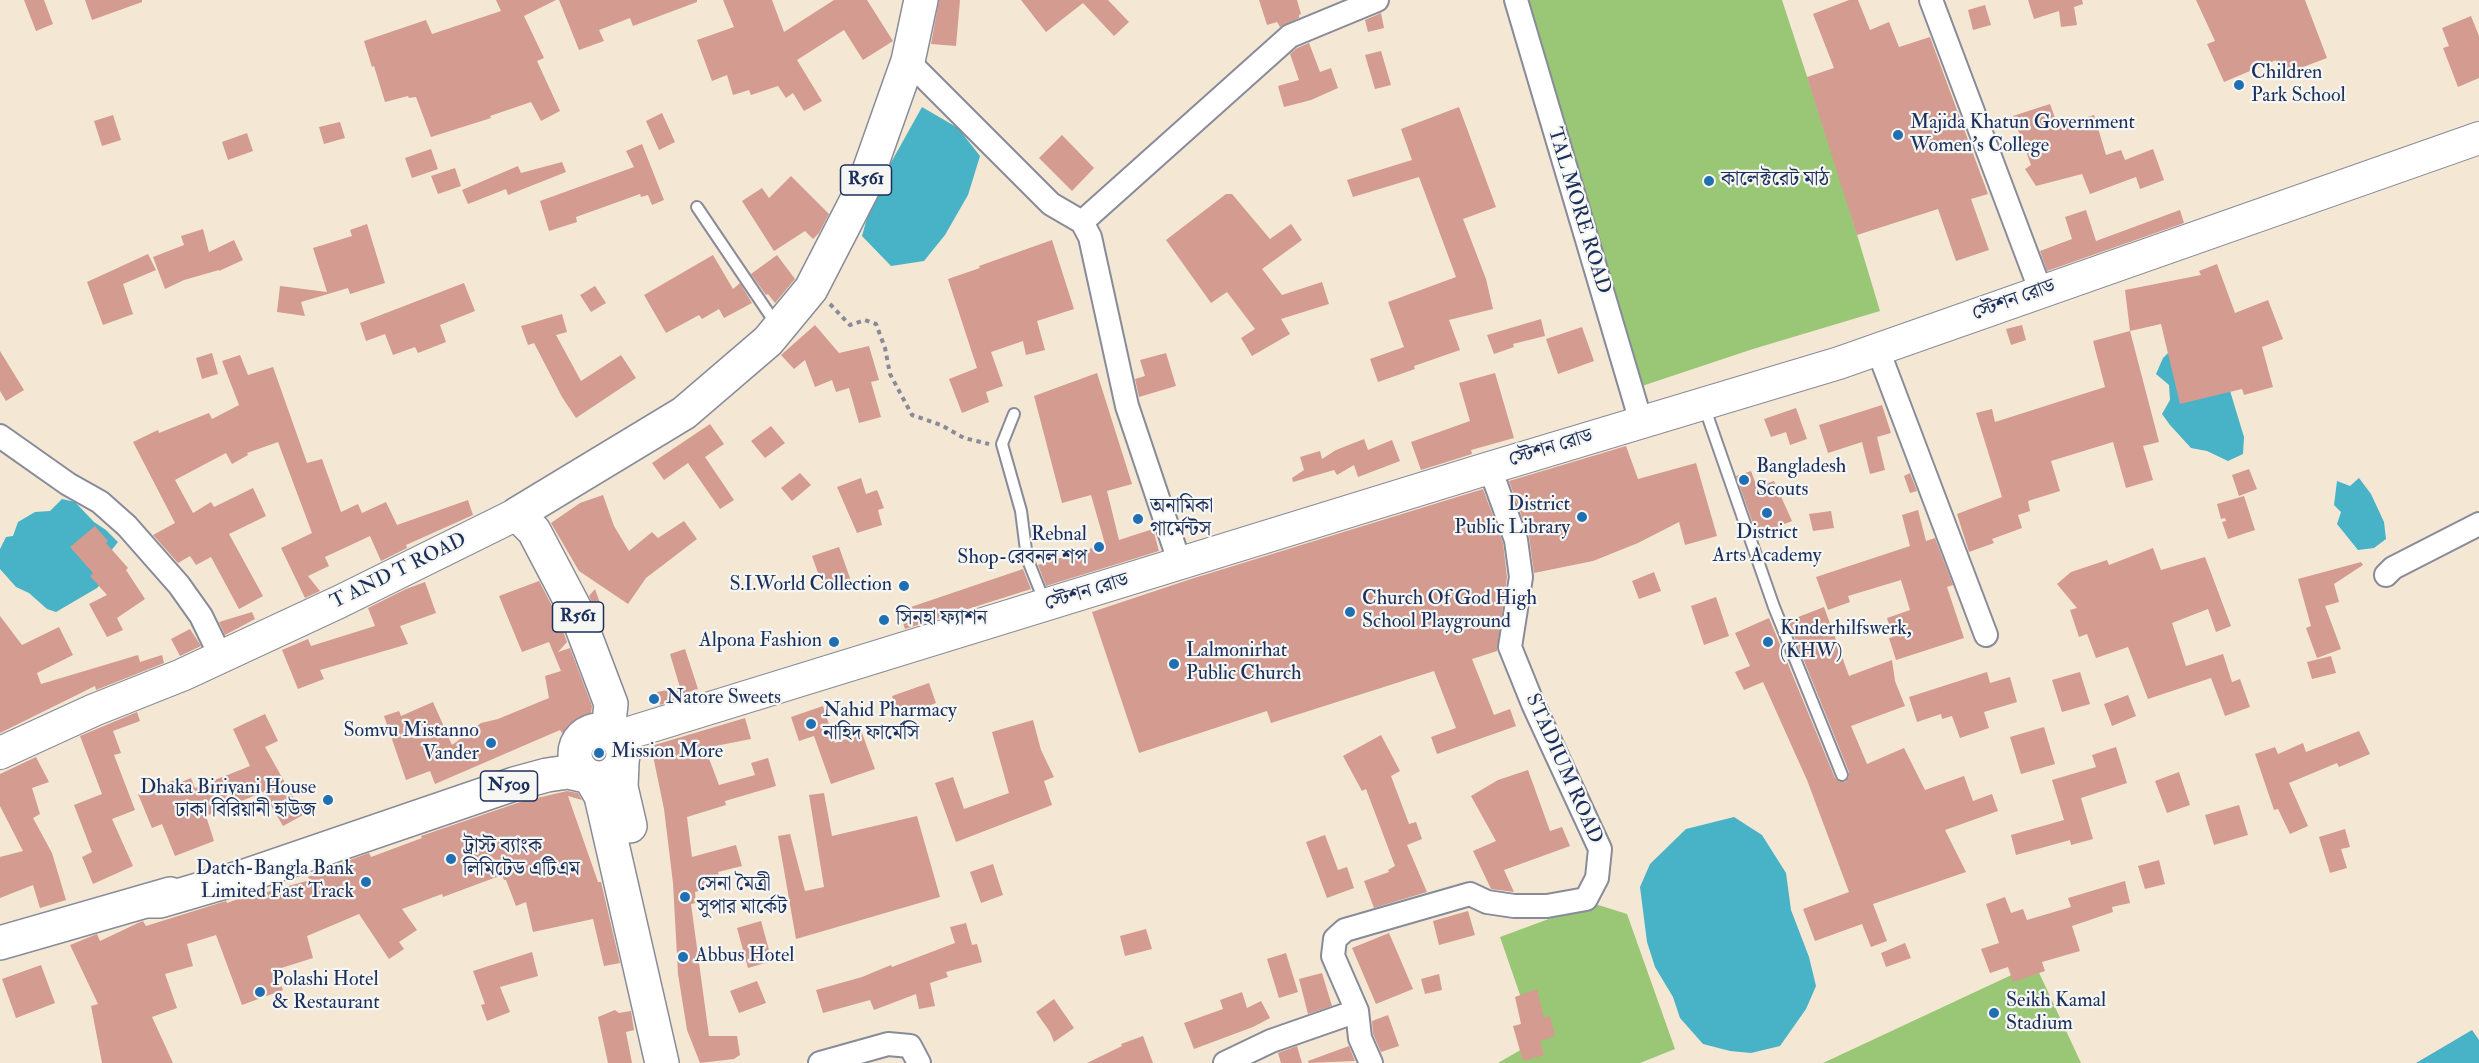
<!DOCTYPE html>
<html>
<head>
<meta charset="utf-8">
<style>
  body { margin:0 }
  canvas { display:block; background:#f4e7d4 }
</style>
</head>
<body>
<canvas width="2479" height="1063"></canvas>
<script>
const ctx = document.querySelector('canvas').getContext('2d');
ctx.lineJoin = 'round';
function fill(path, color) { ctx.fillStyle = color; ctx.fill(path, 'evenodd'); }
const poly = rows => new Path2D(rows.map(r => 'M' + r).join(''));
function stroke(path, color, width, dash) { ctx.strokeStyle = color; ctx.lineWidth = width; ctx.lineCap = dash ? 'butt' : 'round'; ctx.setLineDash(dash || []); ctx.stroke(path); }
function write(font, color, halo, rows, align = 'center') {
  ctx.font = font + ' "IM FELL Double Pica","Noto Serif Bengali",serif'; ctx.lineWidth = 4.5; ctx.setLineDash([]); ctx.textBaseline = 'middle'; ctx.strokeStyle = halo; ctx.fillStyle = color; for (const [text, x, y, turn = 0] of rows) {
    ctx.save(); ctx.translate(x, y); ctx.rotate((+turn || 0) * Math.PI / 180); ctx.textAlign = isNaN(turn) ? turn : align; if (halo) ctx.strokeText(text, 0, 0); ctx.fillText(text, 0, 0); ctx.restore();
  }
}
fill(poly([
  [1525,0,1782,0,1836,165,1880,311,1753,349,1639,387],
  [1592,903,1627,914,1675,1049,1640,1063,1498,1063,1536,1041,1500,937],
  [2035,964,2081,1063,1823,1063]
]), '#99c776');
fill(poly([
  [922,107,958,128,980,156,968,195,945,235,924,261,891,266,862,236,874,193],
  [2174,347,2224,371,2244,437,2243,454,2228,461,2207,451,2191,448,2170,425,2162,414,2170,400,2169,385,2156,374,2163,358],
  [2359,478,2371,494,2384,522,2386,539,2374,548,2358,550,2337,524,2341,512,2334,505,2337,481,2350,486],
  [62,499,75,502,94,522,106,530,118,542,110,552,108,575,97,588,56,612,47,609,29,593,16,587,0,569,0,549,6,537,13,536,18,522,35,512,50,511],
  [1734,817,1762,835,1786,873,1791,910,1809,957,1816,986,1806,1009,1780,1046,1751,1053,1730,1051,1703,1044,1680,1018,1673,997,1655,967,1647,942,1640,887,1650,864,1686,829],
  [2472,1030,2479,1040,2479,1063,2416,1063]
]), '#48b2c6');
fill(poly([
  [24,0,44,0,53,24,36,31],
  [85,0,142,0,142,2,92,20],
  [496,0,556,0,524,16,544,58,537,61,560,111,541,121,531,102,490,116,491,118,431,137,416,97,409,98,408,96,385,102,374,66,372,67,364,41,426,20,432,34,501,11],
  [559,0,697,0,697,2,633,26,630,18,599,30,604,41,579,50],
  [723,0,772,0,784,32,834,0,867,0,893,41,863,60,844,30,797,60,822,101,804,111,793,93,786,98,778,86,751,95,749,90,733,95,727,75,712,81,697,40,734,27],
  [939,0,960,0,956,46,931,44],
  [1021,0,1108,0,1129,22,1114,36,1083,3,1046,32],
  [1259,0,1297,0,1301,14,1299,15,1299,18,1280,27,1277,22,1267,25],
  [1849,0,1858,0,1870,30,1889,22,1899,47,1930,37,1988,194,1971,199,1989,250,1956,261,1938,209,1857,235,1807,77,1834,68,1813,14],
  [2028,0,2082,0,2083,4,2074,7,2077,25,2061,27,2059,11,2034,19],
  [2196,0,2305,0,2327,58,2282,75,2276,60,2224,82,2207,44,2215,41],
  [1985,5,1991,25,1973,30,1968,10],
  [1381,13,1384,28,1368,32,1365,20],
  [2471,16,2479,36,2479,78,2458,87,2443,48,2449,46,2442,28],
  [1309,43,1320,72,1331,68,1338,88,1311,100,1284,107,1278,86,1299,80,1290,54,1297,48],
  [1381,51,1391,85,1375,89,1365,55],
  [2050,104,2058,126,2094,115,2106,155,2121,150,2125,160,2153,149,2164,180,2140,189,2136,177,2090,194,2082,174,2036,186,2025,169,2031,165,2013,116],
  [1459,107,1496,207,1463,219,1486,279,1493,309,1449,320,1460,350,1414,366,1415,369,1378,382,1370,359,1404,347,1388,302,1456,277,1419,177,1353,197,1347,180,1412,160,1401,129],
  [662,113,675,142,659,150,646,121],
  [113,115,121,140,102,146,94,121],
  [340,122,345,138,324,144,319,127],
  [247,133,253,151,228,160,222,142],
  [1062,135,1094,168,1072,191,1039,158],
  [642,144,664,200,652,205,648,195,641,197,640,194,576,217,577,222,549,231,540,201,634,167,626,151],
  [431,149,438,169,412,178,405,158],
  [562,162,566,172,508,195,506,189,468,204,462,190,518,166,521,173],
  [455,168,461,186,438,194,431,176],
  [791,176,829,214,819,233,813,239,805,231,774,251,742,201,762,188,769,198],
  [1226,194,1232,194,1270,239,1291,224,1302,240,1262,269,1282,295,1322,282,1329,304,1281,319,1290,334,1252,356,1241,338,1255,329,1227,292,1211,303,1166,240],
  [2086,210,2096,241,2180,210,2184,223,2047,271,2040,251,2072,239,2065,217],
  [367,224,385,283,350,294,348,288,301,302,305,316,277,312,280,286,327,292,313,248,352,236,350,230],
  [203,229,209,252,234,240,243,260,219,271,219,270,184,280,165,289,153,257,184,245,181,236],
  [1052,240,1074,309,1037,321,1045,350,1026,355,1023,341,991,352,1003,386,986,392,989,402,962,413,949,379,977,368,948,279,980,268,979,266],
  [148,254,156,270,123,284,133,314,103,325,87,282],
  [713,255,733,289,740,283,752,303,724,318,719,309,702,319,699,315,666,333,644,295],
  [777,255,795,279,775,303,768,294,766,295,751,274],
  [2217,264,2235,313,2268,300,2283,339,2262,347,2273,387,2244,395,2242,389,2180,404,2161,324,2130,331,2125,290,2201,275,2199,271],
  [464,283,475,311,440,325,446,342,418,353,415,347,393,355,385,334,366,341,360,323],
  [595,286,606,303,591,312,580,295],
  [562,314,567,332,556,335,581,381,621,355,636,378,576,418,562,397,534,343,528,345,521,326],
  [1541,319,1545,336,1513,344,1514,347,1494,354,1487,335],
  [815,325,839,353,869,346,879,380,871,382,881,417,859,423,849,388,836,392,832,380,815,387,805,360,794,369,781,355],
  [2022,325,2026,340,2011,345,2006,329],
  [1582,327,1594,361,1558,374,1546,339],
  [2130,331,2159,442,2143,446,2153,480,2126,488,2113,442,2051,461,2060,491,2028,501,2030,511,2018,515,2022,528,1992,539,1994,543,1969,552,1957,514,2002,497,1976,413,1992,409,1995,422,2105,387,2093,341],
  [0,351,24,390,6,401,0,391],
  [212,353,218,374,202,379,196,358],
  [1166,353,1176,386,1139,397,1135,379,1145,376,1140,360],
  [240,355,248,375,273,367,307,463,322,459,341,512,358,504,362,513,386,502,397,525,468,500,473,515,406,545,407,548,381,561,370,536,325,557,329,566,308,576,320,591,305,598,281,548,312,533,278,442,247,453,248,455,232,464,226,453,175,480,193,513,211,502,214,507,253,488,266,516,229,534,263,596,239,609,211,557,196,565,190,556,178,563,153,535,175,523,133,442,158,430,159,433,209,413,212,419,239,405,222,361],
  [1097,373,1132,484,1107,491,1119,540,1153,529,1159,551,1046,586,1038,565,1105,544,1091,495,1062,503,1034,396],
  [1495,373,1514,438,1471,450,1472,454,1421,470,1411,442,1470,421,1459,383],
  [1882,405,1891,433,1877,437,1885,470,1870,474,1862,442,1828,453,1819,425],
  [1796,408,1807,439,1790,445,1786,432,1771,437,1764,419],
  [710,424,724,444,705,457,734,500,720,509,688,463,664,480,652,463],
  [771,426,785,443,765,458,751,441],
  [1364,439,1368,450,1392,440,1400,461,1358,477,1354,465,1337,475,1334,470,1293,482,1292,478,1304,470,1300,457,1320,451,1322,459,1336,450],
  [1626,446,1638,479,1696,463,1717,536,1685,545,1679,522,1638,543,1593,561,1534,573,1529,536,1509,481],
  [2249,469,2257,489,2239,496,2232,475],
  [1751,471,1757,487,1774,481,1792,521,1757,535,1736,476],
  [800,473,811,485,792,501,781,488],
  [1910,473,1917,491,1910,493,1904,476],
  [861,478,866,494,877,490,884,508,878,510,882,525,857,533,837,487],
  [1483,489,1503,543,1507,577,1497,651,1472,659,1494,715,1510,709,1516,726,1437,754,1431,737,1456,728,1434,671,1271,723,1267,711,1139,753,1092,612,1191,579],
  [603,495,614,526,629,551,652,532,658,538,684,521,697,539,646,578,628,604,579,571,551,523,580,503],
  [2244,496,2255,530,2228,539,2222,522,2226,521,2225,518,2221,519,2217,504],
  [1918,510,1926,541,1935,538,1953,585,1947,587,1964,638,1896,660,1889,638,1893,637,1887,618,1910,610,1901,580,1848,596,1850,602,1828,610,1816,577,1910,546,1902,515],
  [1831,511,1834,528,1813,531,1809,514],
  [95,526,108,541,106,543,128,568,126,570,145,599,117,618,123,630,107,637,89,604,107,595,90,576,93,573,70,547],
  [839,547,851,581,824,590,812,556],
  [2153,548,2161,570,2205,557,2231,626,2216,632,2208,609,2172,623,2186,666,2223,654,2232,682,2240,679,2250,707,2225,716,2211,678,2148,699,2128,647,2096,658,2087,634,2079,637,2070,610,2077,608,2057,584,2071,572,2107,560,2109,565],
  [2361,562,2363,565,2334,584,2339,602,2325,606,2341,649,2317,658,2306,628,2311,626,2298,579],
  [1023,569,1031,589,905,629,899,611],
  [1654,572,1661,591,1639,599,1632,581],
  [539,581,558,617,567,642,558,652,570,648,592,706,590,722,562,733,560,730,435,784,430,771,406,780,384,716,399,711,401,716,433,702,452,745,481,723,498,719,549,698,545,676,561,671,549,642,522,652,499,596],
  [425,582,436,613,400,626,408,644,320,670,324,679,298,689,282,650,308,639,311,646,375,626,368,608,406,589],
  [595,589,601,606,596,611,589,596],
  [1716,597,1729,636,1704,645,1691,606],
  [1824,607,1849,676,1892,660,1895,681,1905,706,1851,726,1867,764,1904,748,1925,790,1964,776,1973,801,1992,794,1998,811,1945,830,1966,872,1873,904,1887,941,1871,947,1862,924,1815,941,1803,909,1849,892,1807,780,1763,682,1744,690,1735,672,1750,666,1735,633,1769,618,1835,778,1840,782,1845,782,1849,777,1849,772,1788,621],
  [252,612,255,619,225,635,219,622],
  [0,616,22,645,59,627,73,655,37,673,41,684,138,655,140,662,162,655,164,663,96,690,95,686,0,733],
  [190,629,201,646,180,656,171,639],
  [685,649,698,689,682,694,670,654],
  [2331,656,2336,673,2312,679,2307,662],
  [1987,672,1990,683,2010,677,2017,702,1984,712,1989,728,1960,738,1952,716,1942,719,1941,714,1917,722,1909,697],
  [2080,672,2090,704,2062,712,2052,680],
  [929,683,936,703,899,716,892,696],
  [678,688,680,698,660,705,657,692],
  [2128,695,2136,716,2112,726,2104,704],
  [823,706,835,743,862,733,875,769,831,784,814,736,799,741,791,717],
  [137,712,140,721,113,731,121,753,114,755,135,810,112,819,133,866,93,884,82,857,92,852,74,805,102,794,80,736],
  [265,714,278,741,265,747,303,815,283,826,263,792,206,816,214,841,175,856,162,824,152,828,138,794,177,779,179,783,191,778,195,788,250,766,233,729],
  [745,718,751,739,705,748,719,785,755,775,751,763,768,758,776,786,725,801,726,805,687,817,692,857,736,845,742,866,718,872,721,885,695,892,696,903,691,904,709,1036,737,1036,740,1055,734,1059,700,1063,687,1030,678,974,673,883,664,809,651,746],
  [1033,720,1041,750,1054,777,1044,781,1052,805,956,842,935,783,953,777,964,809,1009,793,992,732],
  [2044,727,2055,764,2021,774,2010,737],
  [2359,731,2370,754,2339,767,2337,763,2289,783,2308,826,2290,834,2278,809,2274,810,2255,754,2275,747,2278,754,2303,743,2306,752],
  [1381,735,1400,771,1391,776,1409,824,1416,822,1422,839,1407,845,1427,892,1374,908,1364,881,1389,872,1388,870,1395,866,1366,789,1362,791,1343,756],
  [2116,747,2127,783,2081,798,2093,839,2071,845,2070,840,2016,855,2011,835,2064,820,2052,780,2096,767,2092,755],
  [36,757,49,782,32,788,40,814,33,818,52,853,66,900,40,908,33,885,0,898,0,857,23,851,0,806,0,774],
  [1528,770,1550,831,1562,827,1570,846,1504,870,1514,892,1491,889,1473,851,1496,841,1471,796,1498,780],
  [2179,772,2190,805,2167,813,2155,781],
  [567,791,578,793,582,800,568,796,598,882,601,882,620,963,604,966,593,919,533,932,526,902,516,906,506,880,504,880,502,875,443,897,442,894,402,909,417,930,399,942,404,949,389,959,359,914,307,936,313,958,275,970,283,990,242,1005,216,935,187,944,193,966,165,974,177,1008,152,1017,173,1063,102,1063,91,1006,98,1004,70,945,97,934,100,941,138,923,143,921,146,926,226,901,227,903,249,895,249,897,310,880,308,877,355,858,369,853,371,857,422,838,421,836,520,802],
  [824,793,832,836,917,816,940,897,796,939,778,836,790,834,805,891,824,887,809,795],
  [2239,805,2248,835,2214,845,2205,815],
  [2345,829,2350,847,2341,849,2347,868,2330,873,2319,837],
  [1325,835,1338,870,1347,867,1354,888,1327,898,1306,842],
  [2159,860,2165,884,2145,889,2138,866],
  [993,864,1003,895,981,903,970,872],
  [2125,881,2130,903,2112,907,2113,912,2072,926,2080,951,2042,962,2045,971,2013,982,2008,967,1990,973,1981,949,1999,943,1986,904,2005,897,2011,913,2023,909,2027,920,2071,907,2068,898],
  [1468,911,1475,935,1439,945,1433,921],
  [761,921,772,961,748,968,737,928],
  [966,923,972,945,977,944,982,962,946,972,948,977,930,983,935,1006,919,1009,916,994,874,1010,870,1000,823,1013,816,990,862,977,891,965,892,967,955,943,950,927],
  [1146,929,1152,949,1125,956,1120,936],
  [1389,933,1413,989,1376,1004,1352,948],
  [1905,943,1911,958,1886,967,1881,953],
  [532,952,538,976,500,987,510,1012,487,1021,481,1005,485,1004,473,971],
  [1286,953,1298,992,1279,998,1267,959],
  [41,965,55,1003,16,1018,2,979],
  [1322,973,1332,1006,1308,1014,1299,979],
  [1439,974,1442,990,1425,994,1421,979],
  [757,981,766,1003,739,1013,730,991],
  [1537,989,1544,1018,1550,1016,1555,1036,1540,1041,1544,1055,1523,1061,1513,1026,1521,1024,1515,997],
  [1242,992,1247,1008,1261,1001,1270,1018,1253,1027,1194,1049,1184,1023,1223,1009,1220,1000],
  [1054,999,1074,1028,1054,1042,1050,1032,1036,1012],
  [615,1010,619,1013,631,1011,634,1030,626,1032,632,1063,608,1063,598,1017],
  [1388,1015,1399,1046,1381,1052,1373,1034,1372,1021],
  [1143,1036,1153,1063,1087,1063,1122,1046,1121,1044],
  [1297,1046,1302,1063,1281,1063,1278,1053],
  [1349,1046,1355,1061,1309,1063,1308,1061]
]), '#d49b91');
const service = poly([
  [697,207,776,324],
  [1704,406,1774,607,1842,775],
  [1014,414,1002,444,1021,511,1027,558,1045,603]
]);
const minor = poly([
  [1516,0,1641,422],
  [1931,0,2041,292],
  [908,61,1051,204,1082,222,1090,237,1127,406,1180,564],
  [1082,222,1290,36,1377,0],
  [1878,350,1986,635],
  [0,436,68,484,100,502,127,526,179,585,201,616,220,655],
  [2386,575,2393,568,2479,524],
  [820,1063,888,1044,910,1046,919,1063],
  [1225,1063,1271,1041,1357,1011],
  [1371,1063,1360,1038,1357,1011,1333,956,1335,939,1345,930,1470,894,1487,902,1514,906,1547,906,1586,899,1597,878,1600,849,1533,704,1510,647,1521,577,1516,540,1495,482,1486,469]
]);
const secondary = poly([
  [616,737,1486,469,1839,363,2479,138],
  [0,753,94,710,182,675,339,602,517,514]
]);
const primary = poly([
  [608,731,611,704,575,609,534,531,517,514,684,413,768,341,811,289,863,188,908,61,921,0]
]);
const trunk = poly([
  '575 754a24 24 0 1 1 48 0a24 24 0 1 1-48 0Z',
  [622,763,621,787,630,826],
  [149,901,160,901,242,877,514,784,547,775,568,772,590,777,601,796,662,1063],
  [0,943,170,894]
]);
stroke(service, '#888b99', 14);
stroke(minor, '#888b99', 26);
stroke(secondary, '#888b99', 34);
stroke(primary, '#888b99', 36);
stroke(trunk, '#888b99', 36);
stroke(poly([
  [830,304,850,325,865,320,876,324,885,348,890,374,912,415,941,425,964,438,989,444]
]), '#888b99', 4, [4.5, 4.5]);
stroke(service, '#fff', 10);
stroke(minor, '#fff', 22);
stroke(secondary, '#fff', 32);
stroke(primary, '#fff', 33);
stroke(trunk, '#fff', 33);
for (const [x, y, r, color] of [
  [2239,85,6,"#1f6fb2"],
  [1898,135,6,"#1f6fb2"],
  [1709,181,6,"#1f6fb2"],
  [1744,480,6,"#1f6fb2"],
  [1767,513,6,"#1f6fb2"],
  [1582,517,6,"#1f6fb2"],
  [1138,519,6,"#1f6fb2"],
  [1099,547,6,"#1f6fb2"],
  [904,586,6,"#1f6fb2"],
  [1350,612,6,"#1f6fb2"],
  [884,620,6,"#1f6fb2"],
  [834,642,6,"#1f6fb2"],
  [1768,642,6,"#1f6fb2"],
  [1174,664,6,"#1f6fb2"],
  [654,699,6,"#1f6fb2"],
  [811,724,6,"#1f6fb2"],
  [491,743,6,"#1f6fb2"],
  [599,753,6,"#1f6fb2"],
  [328,800,6,"#1f6fb2"],
  [451,859,6,"#1f6fb2"],
  [366,882,6,"#1f6fb2"],
  [685,897,6,"#1f6fb2"],
  [683,957,6,"#1f6fb2"],
  [260,992,6,"#1f6fb2"],
  [1994,1013,6,"#1f6fb2"]
]) { const dot = new Path2D(); dot.arc(x, y, r, 0, 2 * Math.PI); ctx.fillStyle = color; ctx.fill(dot); stroke(dot, '#f6f6f2', 2); }
for (const [x, y, w] of [
  [866,180,51],
  [578,617,51],
  [509,786,57]
]) { const box = new Path2D(); box.roundRect(x - w / 2, y - 15, w, 30, 4.5); ctx.fillStyle = '#f6f6f2'; ctx.fill(box); stroke(box, '#1b2f5e', 1.5); }
write('bold 18px', '#1b2f5e', null, [
  ["R561",866,180],
  ["R561",578,617],
  ["N509",509,786]
]);
write('20px', '#1b2f5e', '#f6f6f2', [
  ["Children",2251,74],
  ["Park School",2251,97],
  ["Majida Khatun Government",1910,124],
  ["Women's College",1910,147],
  ["কালেক্টরেট মাঠ",1721,181],
  ["Bangladesh",1756,468],
  ["Scouts",1756,491],
  ["District",1570,506,"right"],
  ["Public Library",1570,529,"right"],
  ["অনামিকা",1150,508],
  ["গার্মেন্টস",1150,531],
  ["District",1767,534,"center"],
  ["Arts Academy",1767,557,"center"],
  ["Rebnal",1087,536,"right"],
  ["Shop-রেবনল শপ",1087,559,"right"],
  ["S.I.World Collection",892,586,"right"],
  ["Church Of God High",1362,600],
  ["School Playground",1362,623],
  ["সিনহা ফ্যাশন",896,620],
  ["Kinderhilfswerk,",1780,630],
  ["(KHW)",1780,653],
  ["Alpona Fashion",822,642,"right"],
  ["Lalmonirhat",1186,652],
  ["Public Church",1186,675],
  ["Natore Sweets",666,699],
  ["Nahid Pharmacy",823,712],
  ["নাহিদ ফার্মেসি",823,735],
  ["Somvu Mistanno",479,732,"right"],
  ["Vander",479,755,"right"],
  ["Mission More",611,753],
  ["Dhaka Biriyani House",316,789,"right"],
  ["ঢাকা বিরিয়ানী হাউজ",316,812,"right"],
  ["ট্রাস্ট ব্যাংক",463,848],
  ["লিমিটেড এটিএম",463,871],
  ["Datch-Bangla Bank",354,870,"right"],
  ["Limited Fast Track",354,893,"right"],
  ["সেনা মৈত্রী",697,886],
  ["সুপার মার্কেট",697,909],
  ["Abbus Hotel",695,957],
  ["Polashi Hotel",272,981],
  ["& Restaurant",272,1004],
  ["Seikh Kamal",2006,1002],
  ["Stadium",2006,1025]
], 'left');
write('20px', '#1b2f5e', '#f6f6f2', [
  ["TAL MORE ROAD",1578,211,73],
  ["স্টেশন রোড",2014,301,-20],
  ["স্টেশন রোড",1551,449,-17],
  ["T AND T ROAD",399,572,-26],
  ["স্টেশন রোড",1087,593,-17],
  ["STADIUM ROAD",1563,769,66]
]);
</script>
</body>
</html>
